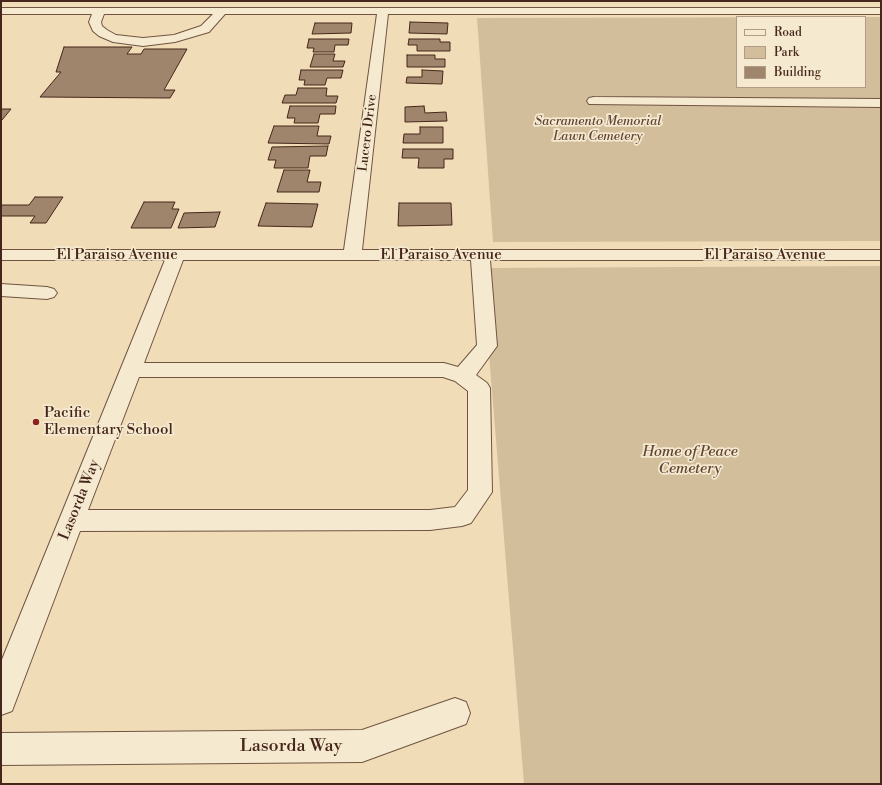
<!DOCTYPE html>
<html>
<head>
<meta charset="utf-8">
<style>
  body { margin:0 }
  #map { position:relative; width:882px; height:785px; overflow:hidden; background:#f0ddb7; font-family:"Libre Bodoni",serif }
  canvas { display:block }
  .frame { position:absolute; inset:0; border:2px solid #46261a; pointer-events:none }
  .legend { position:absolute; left:736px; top:16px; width:130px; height:72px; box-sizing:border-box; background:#f5e9d0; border:1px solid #af9b87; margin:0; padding:5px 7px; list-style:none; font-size:12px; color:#46261a }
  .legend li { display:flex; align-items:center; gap:8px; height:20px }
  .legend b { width:20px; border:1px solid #af9b87 }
</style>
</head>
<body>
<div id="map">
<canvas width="882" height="785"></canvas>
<div class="frame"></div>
<ul class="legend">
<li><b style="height:5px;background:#f5e9d0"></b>Road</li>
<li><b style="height:11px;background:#d3be9c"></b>Park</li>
<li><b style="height:11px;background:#9e856c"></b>Building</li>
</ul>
</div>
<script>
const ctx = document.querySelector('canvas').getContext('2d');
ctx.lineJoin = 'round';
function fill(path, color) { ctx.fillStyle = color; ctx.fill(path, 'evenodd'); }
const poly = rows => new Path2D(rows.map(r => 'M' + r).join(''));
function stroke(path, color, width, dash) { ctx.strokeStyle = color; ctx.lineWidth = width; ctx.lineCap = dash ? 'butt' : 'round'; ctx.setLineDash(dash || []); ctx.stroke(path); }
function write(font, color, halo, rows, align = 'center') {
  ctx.font = font + ' "Libre Bodoni",serif'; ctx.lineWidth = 3.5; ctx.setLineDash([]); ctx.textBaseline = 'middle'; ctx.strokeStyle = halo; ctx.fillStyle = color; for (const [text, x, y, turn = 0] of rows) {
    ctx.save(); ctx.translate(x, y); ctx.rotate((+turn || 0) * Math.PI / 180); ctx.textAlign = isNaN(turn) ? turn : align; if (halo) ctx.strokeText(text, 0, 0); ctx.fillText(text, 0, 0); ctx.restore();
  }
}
fill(poly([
  [881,17,881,241,493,242,477,18],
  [737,17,865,17,865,87,737,87],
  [881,266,881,784,524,784,482,268]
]), '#d3be9c');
const building = poly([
  [410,22,448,23,447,34,409,33,410,22],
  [315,23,352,23,351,33,312,34,315,23],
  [309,39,349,39,348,45,335,45,334,52,313,52,314,48,307,48,309,39],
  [409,39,440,39,440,42,450,42,450,51,417,51,417,45,408,45,409,39],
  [64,47,132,47,127,54,141,54,144,49,187,49,164,90,175,90,170,98,40,97,61,72,56,72,64,47],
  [314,54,335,54,333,61,345,61,343,67,310,67,314,54],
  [407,55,435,55,435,59,445,59,445,67,407,67,407,55],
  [301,70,343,70,341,78,327,78,325,85,304,85,305,80,299,80,301,70],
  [422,70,443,71,442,84,406,83,407,77,422,77,422,70],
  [298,88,327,88,326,96,338,96,336,103,282,103,285,95,296,95,298,88],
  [290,106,336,106,335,114,320,114,318,123,294,123,295,118,287,118,290,106],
  [424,106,425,113,446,112,447,121,405,122,405,107,424,106],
  [1,109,11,109,2,120,1,120,1,109],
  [274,126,319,126,317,136,331,136,329,144,268,143,274,126],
  [420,127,443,127,443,143,403,143,404,134,420,134,420,127],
  [328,146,326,156,310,156,308,168,274,168,276,160,268,160,272,147,328,146],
  [403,149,453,149,453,159,444,159,444,168,418,168,419,158,402,158,403,149],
  [284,170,310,170,307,182,321,182,319,192,277,192,284,170],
  [35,197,63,197,46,223,30,223,35,216,1,216,1,205,29,205,35,197],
  [144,202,175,202,172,209,179,209,171,228,131,228,144,202],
  [266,203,318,204,312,227,258,226,266,203],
  [399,203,451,203,452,225,398,226,399,203],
  [220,212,215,227,178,228,184,213,220,212]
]);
fill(building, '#9e856c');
stroke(building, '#46261a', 1);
const minor = poly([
  [1,8,881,8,881,14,388,14,362,250,881,250,881,260,490,260,497,346,476,375,487,383,490,388,492,492,471,523,462,526,430,530,80,531,12,711,1,715,1,662,165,260,1,260,1,250,344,250,377,14,225,14,209,32,175,42,143,46,113,42,99,36,93,31,89,22,92,14,1,14,1,8],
  [104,14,213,14,201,26,174,35,143,38,116,35,107,30,102,26,101,22,104,14],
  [183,260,471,260,477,345,458,367,444,363,144,363,183,260],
  [139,377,443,377,455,381,468,391,468,490,455,507,430,510,88,510,139,377],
  [594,97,881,99,881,107,589,104,587,101,589,98,594,97],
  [1,284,47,287,54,289,57,293,54,297,47,299,1,296,1,284],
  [455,698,466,702,470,713,466,724,362,762,1,765,1,733,362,730,455,698]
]);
stroke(minor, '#705441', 2);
fill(minor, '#f5e9d0');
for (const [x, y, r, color] of [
  [36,422,4,"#8f2418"]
]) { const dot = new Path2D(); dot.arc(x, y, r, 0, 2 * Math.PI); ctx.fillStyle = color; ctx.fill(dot); stroke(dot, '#f5e9d0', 1.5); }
write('italic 13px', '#624434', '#f5e9d0', [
  ["Sacramento Memorial",598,122],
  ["Lawn Cemetery",598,137]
]);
write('13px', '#46261a', '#f5e9d0', [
  ["Lucero Drive",368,133,-83]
]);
write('15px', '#46261a', '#f5e9d0', [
  ["El Paraiso Avenue",117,255],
  ["El Paraiso Avenue",441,255],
  ["El Paraiso Avenue",765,255],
  ["Lasorda Way",80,500,-68]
]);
write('15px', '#46261a', '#f5e9d0', [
  ["Pacific",44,413],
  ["Elementary School",44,430]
], 'left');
write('italic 15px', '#624434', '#f5e9d0', [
  ["Home of Peace",690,452],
  ["Cemetery",690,469]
]);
write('18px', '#46261a', '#f5e9d0', [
  ["Lasorda Way",291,747]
]);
</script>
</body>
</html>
